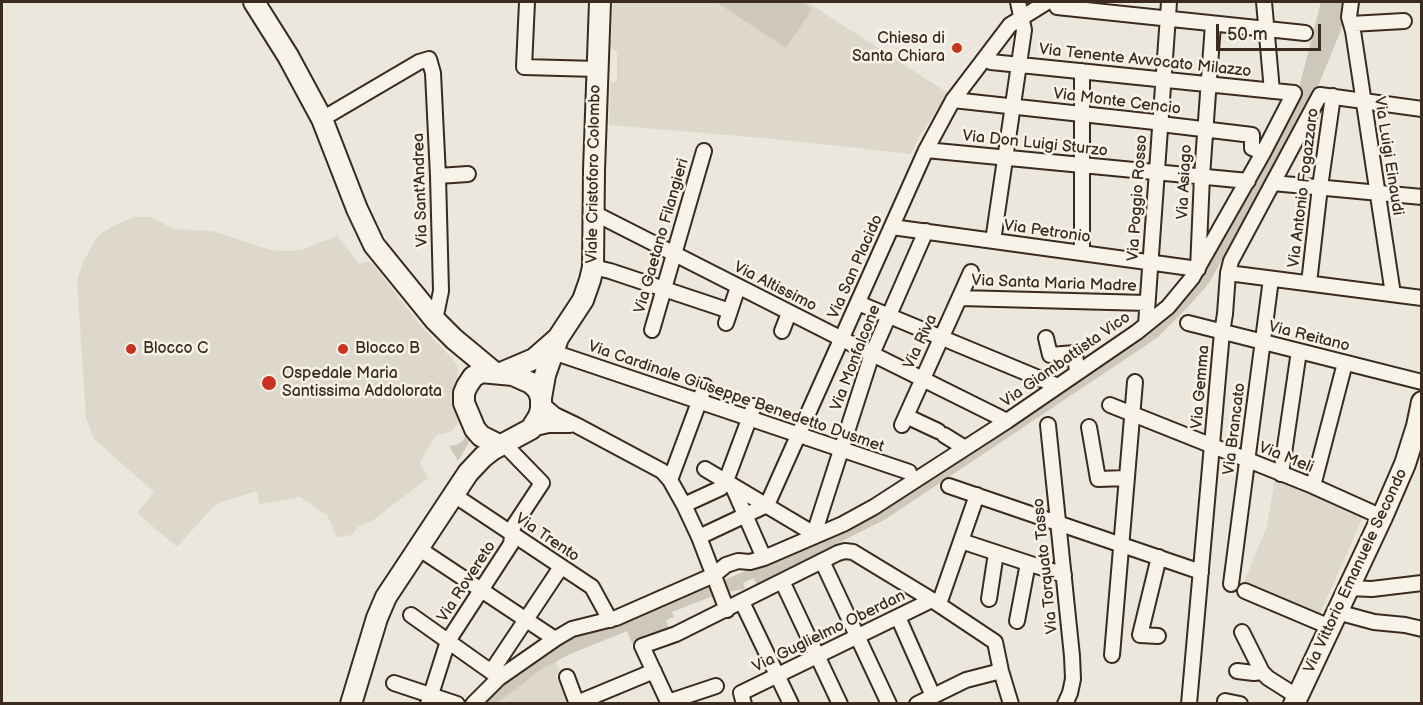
<!DOCTYPE html>
<html>
<head>
<meta charset="utf-8">
<style>
  body { margin:0 }
  #map { position:relative; width:1423px; height:705px; overflow:hidden; background:#ece7dc; font-family:"Balsamiq Sans",sans-serif }
  canvas { display:block }
  .frame { position:absolute; inset:0; border:3px solid #3b2a1e; pointer-events:none }
  .scale { position:absolute; left:1216px; top:24px; width:105px; height:27px; box-sizing:border-box; border:3px solid #3b2a1e; border-top:0; padding-left:8px; font-size:18px; line-height:21px; white-space:nowrap; color:#3b2a1e; -webkit-text-stroke:4px #f7f3e8; paint-order:stroke }
</style>
</head>
<body>
<div id="map">
<canvas width="1423" height="705"></canvas>
<div class="frame"></div>
<div class="scale">50 m</div>
</div>
<script>
const ctx = document.querySelector('canvas').getContext('2d');
ctx.lineJoin = 'round';
function fill(path, color) { ctx.fillStyle = color; ctx.fill(path, 'evenodd'); }
const poly = rows => new Path2D(rows.map(r => 'M' + r).join(''));
function stroke(path, color, width, dash) { ctx.strokeStyle = color; ctx.lineWidth = width; ctx.lineCap = dash ? 'butt' : 'round'; ctx.setLineDash(dash || []); ctx.stroke(path); }
function write(font, color, halo, rows, align = 'center') {
  ctx.font = font + ' "Balsamiq Sans",sans-serif'; ctx.lineWidth = 5; ctx.setLineDash([]); ctx.textBaseline = 'middle'; ctx.strokeStyle = halo; ctx.fillStyle = color; for (const [text, x, y, turn = 0] of rows) {
    ctx.save(); ctx.translate(x, y); ctx.rotate((+turn || 0) * Math.PI / 180); ctx.textAlign = isNaN(turn) ? turn : align; if (halo) ctx.strokeText(text, 0, 0); ctx.fillText(text, 0, 0); ctx.restore();
  }
}
fill(poly([
  [613,2,807,2,948,93,918,139,911,154,774,139,609,125,610,84,617,81,617,52,611,47],
  [134,217,151,217,174,229,213,231,260,247,278,251,291,251,301,250,337,236,359,264,366,262,372,263,421,326,456,363,458,370,457,378,453,388,451,399,453,407,458,418,458,423,453,430,447,433,437,435,426,451,420,463,428,478,372,521,358,527,352,535,337,537,327,515,300,497,259,504,257,491,221,502,213,507,177,547,137,513,154,492,94,439,86,418,77,281,83,262,98,236,113,226],
  [1275,478,1363,517,1319,616,1244,582,1267,526],
  [556,661,560,673,556,675,567,703,498,704,527,679]
]), '#ddd7cc');
fill(poly([
  [716,2,801,2,812,9,786,48],
  [1321,2,1346,2,1341,30,1317,89,1209,283,1187,308,1158,337,1136,352,886,519,757,584,753,578,743,583,745,589,727,592,721,581,788,554,1175,306,1295,102,1301,89,1299,88],
  [468,432,471,435,468,444,458,461,449,446,456,445,463,441],
  [708,583,716,595,672,612,674,617,666,620,669,629,632,643,627,631,568,655,539,671,498,703,482,704,500,685,549,650,574,635,640,614,704,588,703,585]
]), '#cec8bc');
const street = poly([
  [527,2,524,67,597,69],
  [1055,2,1057,7,1305,33],
  [1264,2,1272,91],
  [1351,2,1349,17,1353,31,1393,294],
  [1351,24,1404,21],
  [953,100,1155,122,1169,125,1252,135,1252,148,1263,153],
  [322,119,419,62,429,59,433,73,438,176,441,291,435,320],
  [926,150,1248,181],
  [438,176,468,174],
  [1273,183,1422,197],
  [594,213,842,339,1007,421],
  [892,227,1198,269,1202,176,1213,24],
  [993,241,1024,30,1018,2],
  [1082,253,1082,71],
  [593,267,610,271,730,311],
  [1228,273,1422,298],
  [1309,283,1320,187,1333,96],
  [960,298,1147,303],
  [858,303,1058,386],
  [726,323,738,287],
  [1188,323,1422,382],
  [1146,325,1169,2],
  [652,330,704,151],
  [782,331,789,313],
  [1046,338,1050,355,1075,353,1077,373],
  [553,352,909,472],
  [541,403,555,415,576,425,662,471,670,480,684,505,699,537,727,610],
  [1110,405,1313,486,1382,517],
  [906,416,938,431],
  [902,425,971,272],
  [1048,425,1072,656,1073,679,1070,693,1065,704],
  [1089,427,1098,479,1127,478],
  [531,429,549,425,570,425],
  [944,435,965,448],
  [705,469,816,535],
  [1281,474,1299,351],
  [670,480,705,386],
  [732,485,764,558],
  [949,486,1201,572],
  [1313,486,1345,363],
  [454,495,592,587,610,620],
  [684,505,721,488,726,481,754,406],
  [814,534,872,354,926,231],
  [699,537,767,505,926,150,953,100,1010,25,1047,2],
  [961,541,1064,575],
  [418,548,555,639],
  [822,561,889,704],
  [782,581,840,704],
  [1231,584,1271,279],
  [1348,588,1372,589,1422,583],
  [1245,591,1330,627],
  [989,599,996,553],
  [742,602,791,704],
  [939,604,977,495],
  [1337,612,1374,622,1405,625,1422,629],
  [411,615,497,676],
  [898,617,933,696],
  [1017,621,1028,563],
  [1242,632,1262,672,1268,678,1298,697],
  [1158,636,1140,635,1159,557],
  [1112,655,1135,382],
  [1237,671,1254,673,1262,672],
  [491,672,561,567],
  [567,677,577,704],
  [394,683,457,704],
  [668,702,716,686],
  [577,703,654,671],
  [428,704,448,641,511,544,513,527,542,483,504,444],
  [473,704,499,678,555,639,572,629,616,618,714,575,726,565,738,561,750,562,764,558,843,524,874,507,1007,421,1137,332,1168,307,1192,278,1263,153,1294,93,991,62],
  [669,704,642,646,676,634,838,553,845,551,853,552,932,600,995,642,1001,671,1011,704],
  [744,704,741,693,932,600],
  [917,704,966,680,1001,671],
  [1189,704,1222,332,1225,314,1228,273,1231,261,1320,95,1422,109],
  [1225,704,1225,701,1240,704]
]);
const secondary = poly([
  [254,2,288,56,322,119,357,209,374,245,435,320,454,339,495,373],
  [501,373,534,359,558,338,583,300,590,280,593,267,594,170,600,2],
  [541,398,545,375,557,341],
  [351,704,377,618,386,597,468,473,483,457,492,450,531,429,539,416,541,409,541,398,538,390,531,383,513,375,481,372,473,377,467,386,464,393,464,403,475,429,481,436,499,445],
  [1294,704,1382,517,1405,464,1417,426,1422,402]
]);
stroke(street, '#3b2a1e', 18);
stroke(secondary, '#3b2a1e', 24);
stroke(street, '#f7f3e8', 14);
stroke(secondary, '#f7f3e8', 20);
for (const [x, y, r, color] of [
  [957,48,6,"#c8321e"],
  [131,349,6,"#c8321e"],
  [343,349,6,"#c8321e"],
  [269,383,8,"#c8321e"]
]) { const dot = new Path2D(); dot.arc(x, y, r, 0, 2 * Math.PI); ctx.fillStyle = color; ctx.fill(dot); stroke(dot, '#f7f3e8', 2); }
write('16px', '#3b2a1e', '#f7f3e8', [
  ["Chiesa di",945,39,"right"],
  ["Santa Chiara",945,57,"right"],
  ["Blocco C",143,349],
  ["Blocco B",355,349],
  ["Ospedale Maria",282,374],
  ["Santissima Addolorata",282,392]
], 'left');
write('16px', '#3b2a1e', '#f7f3e8', [
  ["Via Tenente Avvocato Milazzo",1145,61,6],
  ["Via Monte Cencio",1117,102,7],
  ["Via Don Luigi Sturzo",1035,144,6],
  ["Via Luigi Einaudi",1388,156,81],
  ["Viale Cristoforo Colombo",594,174,-89],
  ["Via Asiago",1185,182,-87],
  ["Via Antonio Fogazzaro",1304,188,-83],
  ["Via Sant'Andrea",421,190,-92],
  ["Via Poggio Rosso",1138,198,-86],
  ["Via Petronio",1047,232,8],
  ["Via Gaetano Filangieri",662,236,-74],
  ["Via San Placido",856,267,-66],
  ["Via Santa Maria Madre",1054,284,2],
  ["Via Altissimo",775,287,27],
  ["Via Reitano",1309,337,14],
  ["Via Riva",921,342,-65],
  ["Via Monfalcone",856,358,-69],
  ["Via Giambattista Vico",1066,360,-35],
  ["Via Gemma",1201,387,-85],
  ["Via Cardinale Giuseppe Benedetto Dusmet",736,397,19],
  ["Via Brancato",1235,429,-83],
  ["Via Meli",1286,458,22],
  ["Via Trento",547,538,34],
  ["Via Torquato Tasso",1046,566,-96],
  ["Via Vittorio Emanuele Secondo",1356,571,-65],
  ["Via Rovereto",467,582,-57],
  ["Via Guglielmo Oberdan",829,632,-26]
]);
</script>
</body>
</html>
